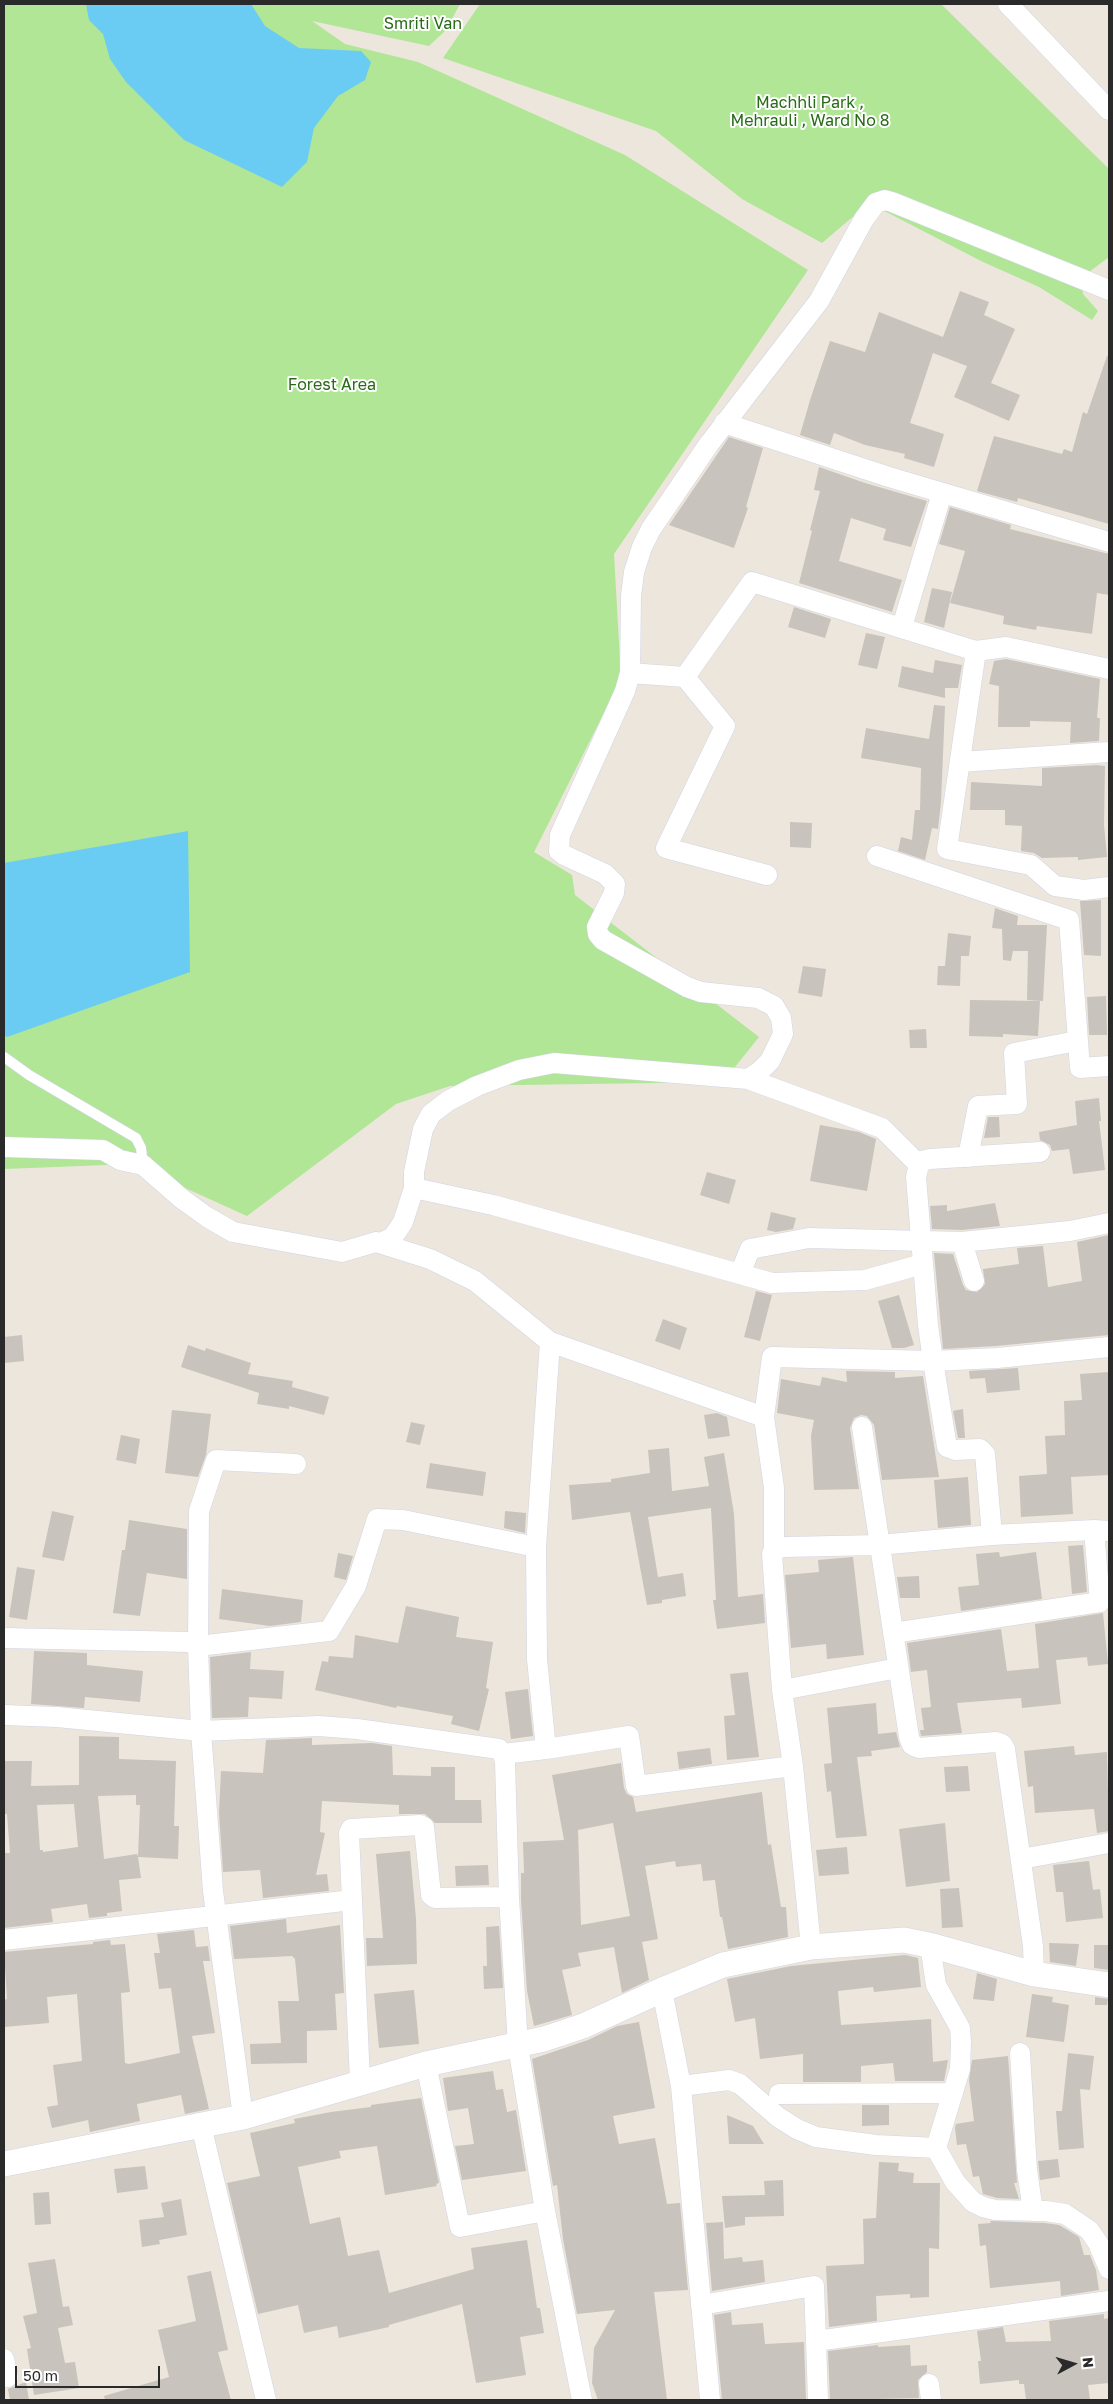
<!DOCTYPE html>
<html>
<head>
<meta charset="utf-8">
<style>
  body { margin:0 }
  #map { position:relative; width:1113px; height:2404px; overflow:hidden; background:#ede6dc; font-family:"Golos Text",sans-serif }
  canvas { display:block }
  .frame { position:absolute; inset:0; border:5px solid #2a2a2a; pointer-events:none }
  .north { position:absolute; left:1048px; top:2339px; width:50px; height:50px; -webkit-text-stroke:4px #fff; paint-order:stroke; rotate:84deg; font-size:14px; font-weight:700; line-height:20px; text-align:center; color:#2a2a2a }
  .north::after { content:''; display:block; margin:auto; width:18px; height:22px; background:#2a2a2a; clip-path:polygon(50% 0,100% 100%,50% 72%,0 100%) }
  .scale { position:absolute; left:15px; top:2366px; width:145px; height:22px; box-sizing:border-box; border:2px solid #2a2a2a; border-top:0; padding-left:6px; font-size:15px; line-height:18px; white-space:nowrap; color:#2a2a2a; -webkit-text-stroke:4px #fff; paint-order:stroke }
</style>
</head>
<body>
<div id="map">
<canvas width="1113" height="2404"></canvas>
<div class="frame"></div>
<div class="north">N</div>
<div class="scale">50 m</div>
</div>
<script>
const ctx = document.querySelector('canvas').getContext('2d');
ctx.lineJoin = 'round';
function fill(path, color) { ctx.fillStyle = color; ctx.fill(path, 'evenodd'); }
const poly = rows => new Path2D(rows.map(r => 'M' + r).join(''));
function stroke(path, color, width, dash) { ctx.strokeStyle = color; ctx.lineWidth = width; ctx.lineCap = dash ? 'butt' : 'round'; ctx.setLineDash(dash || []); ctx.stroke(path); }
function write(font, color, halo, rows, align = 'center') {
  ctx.font = font + ' "Golos Text",sans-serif'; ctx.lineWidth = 4; ctx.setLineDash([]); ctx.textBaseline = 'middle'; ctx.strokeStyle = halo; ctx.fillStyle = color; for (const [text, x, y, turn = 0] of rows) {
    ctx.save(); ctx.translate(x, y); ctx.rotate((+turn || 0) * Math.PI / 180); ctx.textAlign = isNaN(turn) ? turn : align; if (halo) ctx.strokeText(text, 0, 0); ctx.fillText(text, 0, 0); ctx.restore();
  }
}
fill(poly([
  [4,4,460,4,446,30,429,46,312,21,345,44,418,62,625,155,808,270,614,554,621,679,534,852,572,875,575,895,759,1037,723,1082,450,1086,396,1104,247,1216,132,1164,4,1169],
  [480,4,941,4,1109,169,1109,257,1081,278,1083,294,1098,311,1092,320,1039,287,981,261,869,203,822,243,742,199,656,131,443,58]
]), '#b0e696');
fill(poly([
  [86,4,251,4,265,26,299,48,361,51,371,62,365,80,338,96,314,128,307,162,282,187,184,140,126,82,110,59,103,34,89,20],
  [188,831,190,972,7,1037,4,1035,4,863]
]), '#6bccf3');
fill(poly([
  [960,291,989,302,984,315,1015,329,991,383,1020,395,1009,421,954,397,967,366,933,353,910,423,944,434,934,467,904,458,905,454,865,445,834,433,830,445,800,435,810,400,830,341,865,352,879,312,943,337],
  [1107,356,1109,356,1109,524,1018,498,1017,502,977,491,994,436,1062,454,1064,449,1072,452,1083,412,1087,414],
  [729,437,763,448,746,507,748,508,734,548,669,525],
  [819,467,865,483,927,501,911,547,883,540,886,529,851,518,839,561,902,580,892,612,799,583,812,531,810,530,820,491,814,490],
  [950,507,1011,525,1010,529,1109,554,1109,595,1097,593,1092,634,1037,626,1036,630,1003,624,1004,616,950,603,965,551,939,544],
  [932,588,952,592,944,628,924,622],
  [794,607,831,619,825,638,788,627],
  [866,633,885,637,877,669,858,665],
  [1006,659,1100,679,1097,718,1100,718,1099,741,1070,743,1071,722,1030,721,1030,727,998,727,999,686,989,684,994,661],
  [935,660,962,665,958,688,945,688,945,698,898,687,902,666,933,673],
  [934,705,945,706,941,802,938,829,932,828,925,860,898,851,901,837,912,840,915,810,920,810,921,768,861,758,866,728,929,739],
  [1097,765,1105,766,1104,825,1107,857,1078,860,1078,857,1042,858,1034,853,1021,851,1022,826,1005,825,1005,810,970,810,971,782,1042,786,1042,768],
  [790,822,812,823,811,848,790,847],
  [1101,900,1101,956,1084,955,1080,901],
  [995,908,1018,916,1017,925,1047,925,1043,1001,1027,1000,1028,951,1013,951,1011,961,1003,960,1002,929,992,928],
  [948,933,971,936,969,956,961,956,960,986,937,985,938,966,945,966],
  [803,966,826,969,822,997,798,993],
  [1106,996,1107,1035,1089,1035,1087,997],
  [970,1000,1040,1001,1038,1036,1003,1034,1003,1037,969,1036],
  [926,1029,927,1048,910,1048,909,1030],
  [1099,1098,1101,1121,1099,1121,1105,1170,1073,1174,1069,1149,1052,1151,1050,1145,1040,1140,1039,1132,1077,1125,1075,1101],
  [988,1117,999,1117,1000,1137,984,1138],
  [820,1125,859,1132,876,1139,867,1191,810,1181],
  [707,1172,736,1180,729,1204,700,1195],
  [995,1203,1000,1226,962,1230,932,1229,930,1206,947,1205,947,1211],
  [771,1212,796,1218,793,1229,776,1232,767,1230],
  [1109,1235,1109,1335,996,1346,943,1349,934,1253,953,1254,963,1285,966,1290,977,1292,985,1284,983,1269,1019,1264,1017,1248,1043,1246,1048,1287,1082,1281,1077,1242],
  [756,1291,772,1295,760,1341,744,1337],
  [899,1295,914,1345,904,1348,892,1348,878,1301],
  [663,1319,687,1328,680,1350,655,1341],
  [22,1335,24,1361,4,1363,4,1337],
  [188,1345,205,1351,206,1348,251,1363,248,1374,293,1381,292,1387,329,1397,324,1415,289,1406,289,1409,257,1404,259,1393,181,1367],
  [1018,1368,1020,1390,987,1393,985,1378,970,1379,969,1371],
  [846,1371,895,1372,895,1378,923,1376,939,1477,882,1480,874,1425,867,1416,861,1415,854,1418,850,1428,859,1489,814,1490,811,1436,814,1420,777,1413,781,1379,820,1386,822,1377,847,1382],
  [1109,1372,1109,1475,1071,1477,1073,1514,1021,1517,1019,1476,1047,1474,1045,1436,1065,1435,1064,1401,1082,1400,1080,1374],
  [963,1409,965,1438,958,1438,953,1411],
  [172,1410,211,1414,206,1455,198,1477,165,1473],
  [717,1413,727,1417,730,1436,708,1439,704,1415],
  [411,1422,425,1425,420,1445,406,1442],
  [121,1435,140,1439,136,1464,116,1460],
  [669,1448,672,1491,709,1486,704,1457,724,1453,734,1514,738,1597,763,1594,765,1623,717,1629,713,1600,716,1600,711,1508,648,1517,658,1577,683,1573,686,1596,662,1600,662,1603,647,1605,630,1512,572,1520,569,1485,611,1482,611,1479,650,1473,648,1450],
  [430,1463,486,1472,483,1496,426,1488],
  [968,1477,971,1525,938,1528,934,1480],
  [52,1511,74,1516,64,1561,42,1557],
  [505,1511,526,1513,525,1533,504,1528],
  [129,1520,187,1529,187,1579,147,1573,140,1616,113,1613,122,1550,125,1550],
  [1083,1545,1087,1592,1072,1594,1068,1546],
  [999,1552,1000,1557,1036,1552,1042,1599,961,1611,958,1587,979,1585,976,1554],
  [338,1553,353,1556,346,1580,334,1577],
  [853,1557,864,1655,827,1659,826,1644,791,1648,785,1575,819,1572,818,1560],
  [17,1567,35,1570,27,1620,9,1617],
  [919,1576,920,1598,900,1598,897,1577],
  [222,1589,303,1600,301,1622,270,1626,219,1619],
  [406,1606,459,1617,456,1637,493,1642,486,1688,489,1689,479,1731,451,1724,453,1716,397,1706,396,1708,315,1690,322,1661,328,1662,329,1656,353,1658,355,1635,398,1643],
  [1103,1613,1108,1664,1088,1666,1087,1657,1056,1660,1061,1704,1022,1708,1021,1698,957,1703,962,1733,921,1736,920,1730,924,1730,921,1708,931,1707,927,1670,911,1672,907,1643,1001,1629,1007,1671,1039,1668,1035,1624],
  [34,1651,87,1653,87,1665,143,1671,140,1702,85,1697,84,1708,31,1704],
  [251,1652,250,1669,284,1671,282,1699,249,1697,248,1717,212,1718,210,1657],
  [748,1672,759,1757,727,1760,724,1716,735,1715,730,1674],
  [528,1689,533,1736,511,1739,505,1692],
  [876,1703,878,1734,896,1732,900,1747,871,1751,872,1756,857,1757,867,1836,836,1838,831,1791,827,1792,824,1764,832,1763,827,1708],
  [79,1736,119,1737,119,1759,176,1761,174,1826,179,1826,178,1859,138,1857,141,1878,119,1880,122,1911,107,1913,107,1916,89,1918,87,1904,51,1909,53,1922,4,1928,4,1853,10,1853,7,1814,4,1814,4,1761,32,1761,31,1786,79,1785],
  [136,1795,136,1805,140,1805,138,1857,137,1854,104,1859,98,1796],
  [74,1804,78,1847,43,1852,43,1850,40,1850,37,1805],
  [312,1738,312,1745,372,1743,392,1746,393,1775,431,1776,431,1767,455,1767,455,1800,481,1800,482,1823,435,1823,425,1814,399,1814,399,1805,322,1801,320,1832,325,1833,316,1875,327,1874,329,1891,263,1898,260,1870,223,1872,219,1813,221,1771,263,1773,266,1740],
  [1074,1746,1075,1755,1107,1752,1109,1831,1097,1833,1094,1809,1035,1813,1033,1786,1028,1787,1024,1751],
  [710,1748,712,1764,679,1769,677,1752],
  [621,1763,624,1788,627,1794,633,1797,636,1812,762,1792,768,1845,771,1844,781,1907,786,1907,788,1937,728,1949,722,1917,720,1917,715,1880,703,1881,701,1864,676,1867,675,1861,645,1866,658,1939,642,1942,649,1980,622,1993,614,1947,578,1953,581,1966,562,1970,572,2015,534,2026,527,1991,521,1900,521,1873,524,1873,523,1842,564,1840,552,1775],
  [613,1823,630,1916,581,1925,578,1830],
  [968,1766,970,1791,946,1792,944,1767],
  [945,1823,950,1881,906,1887,899,1829],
  [847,1847,849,1874,819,1876,816,1850],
  [410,1851,416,1919,417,1964,367,1966,366,1938,383,1938,376,1854],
  [1089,1861,1093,1890,1100,1889,1103,1918,1066,1922,1063,1892,1056,1892,1053,1865],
  [488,1865,489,1885,456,1886,455,1866],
  [959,1888,963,1927,942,1928,940,1889],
  [286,1919,287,1933,340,1925,344,1993,335,1994,337,2030,307,2031,307,2063,251,2064,250,2044,281,2043,278,2001,299,2001,295,1959,292,1956,234,1959,230,1926],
  [499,1926,503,1988,484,1989,483,1966,487,1966,486,1927],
  [194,1930,196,1947,208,1946,210,1961,203,1961,215,2033,192,2036,209,2109,185,2114,181,2095,137,2104,140,2121,90,2132,88,2120,52,2128,47,2107,58,2105,53,2065,82,2061,77,1994,47,1997,49,2023,4,2027,4,2000,7,1999,4,1952,93,1944,93,1942,110,1940,111,1945,125,1944,130,1992,121,1993,125,2063,129,2064,180,2053,171,1988,159,1989,154,1953,160,1953,157,1934],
  [1049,1943,1079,1944,1076,1966,1050,1962],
  [1094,1945,1109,1945,1109,1970,1094,1968],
  [905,1955,918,1958,921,1987,874,1992,873,1987,838,1991,841,2025,931,2019,933,2062,948,2060,944,2081,895,2081,893,2063,861,2066,861,2082,803,2082,803,2054,760,2059,755,2018,735,2022,727,1979,791,1966],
  [977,1973,997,1979,994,2001,973,1999],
  [414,1990,419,2044,379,2048,374,1994],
  [1032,1994,1053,1997,1052,2002,1069,2005,1064,2042,1026,2037],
  [1095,1997,1108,1999,1107,2005,1095,2005],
  [639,2022,655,2108,613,2116,619,2144,655,2138,667,2204,680,2203,688,2290,654,2292,667,2400,598,2400,592,2383,594,2348,615,2310,577,2314,563,2239,557,2185,553,2186,532,2059,588,2040,617,2026],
  [1068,2053,1094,2056,1090,2090,1080,2089,1084,2148,1059,2150,1056,2111,1062,2111],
  [1008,2056,1017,2183,1014,2183,1019,2199,997,2198,983,2194,979,2176,973,2177,966,2144,957,2145,955,2128,956,2124,974,2121,969,2080,972,2060],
  [493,2071,496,2090,503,2089,507,2112,516,2110,526,2171,462,2180,455,2146,474,2144,468,2108,448,2111,443,2078],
  [421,2098,439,2183,436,2184,437,2186,385,2195,377,2146,339,2151,341,2158,298,2167,310,2224,340,2217,348,2256,379,2250,389,2293,474,2269,471,2248,527,2240,537,2308,540,2308,544,2333,520,2337,526,2375,476,2383,462,2304,389,2325,389,2327,339,2338,337,2326,304,2333,298,2305,258,2314,227,2183,260,2176,250,2133,295,2123,294,2119,331,2112,371,2107,371,2105],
  [862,2105,889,2105,889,2125,862,2126],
  [727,2115,753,2126,764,2144,729,2144],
  [1058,2159,1060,2177,1040,2180,1038,2161],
  [879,2162,899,2163,898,2171,914,2173,913,2183,940,2183,939,2249,929,2248,929,2297,910,2298,910,2294,876,2296,877,2321,829,2327,826,2266,864,2264,863,2219,876,2218],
  [145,2166,148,2189,117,2193,114,2169],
  [783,2180,784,2216,745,2217,745,2225,725,2228,722,2196,765,2195,764,2181],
  [49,2192,51,2224,35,2225,33,2193],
  [181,2199,187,2235,159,2240,160,2244,142,2247,139,2220,164,2217,161,2203],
  [990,2221,1045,2223,1059,2225,1066,2229,1079,2237,1084,2255,1090,2255,1096,2270,1099,2290,1061,2296,1060,2281,990,2288,986,2245,980,2246,978,2224,991,2223],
  [723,2222,724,2259,742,2257,743,2262,763,2260,765,2282,712,2291,706,2223],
  [55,2259,63,2307,69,2306,73,2325,58,2328,65,2363,75,2362,79,2388,34,2395,27,2349,31,2348,23,2316,37,2313,28,2263],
  [211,2271,228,2350,218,2352,231,2400,105,2400,104,2396,169,2377,158,2330,196,2321,187,2276],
  [731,2312,732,2325,763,2323,765,2344,804,2342,806,2400,722,2400,714,2315],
  [1104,2314,1104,2319,1109,2318,1109,2383,1088,2385,1090,2400,1026,2400,1024,2384,1019,2384,1019,2380,980,2384,978,2361,981,2361,977,2331,1003,2327,1006,2342,1051,2341,1049,2321],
  [878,2345,878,2347,910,2345,911,2366,927,2365,927,2372,918,2380,919,2398,830,2400,828,2351],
  [26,2382,29,2400,10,2400,8,2389]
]), '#c8c3bc');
const service = poly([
  [4,1057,29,1075,136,1138,141,1148,143,1165]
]);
const minor = poly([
  [1008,4,1109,110],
  [724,423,889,477,1109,542],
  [902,627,942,493],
  [976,651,947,849,1031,865,1055,886,1084,890,1109,887],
  [630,673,685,677,725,726,666,848,767,875],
  [685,677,752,582,976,651,1006,647,1109,669],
  [960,762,1109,752],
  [877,856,1069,920,1080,1068,1109,1066],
  [748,1079,882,1128,919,1165],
  [4,1147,103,1150,120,1160,143,1165,182,1199,207,1217,233,1232,342,1252,376,1242,381,1243,393,1237,403,1222,414,1188,414,1172,423,1129,431,1114,448,1101,477,1086,519,1070,554,1063,748,1079,760,1071,770,1061,783,1034,781,1018,774,1006,758,998,701,992,687,987,603,940,598,934,597,927,614,893,615,884,605,874,564,855,559,851,560,835,625,691,630,673,631,596,634,572,642,547,651,529,709,444,819,301,864,219,876,203,885,200,892,202,1109,290],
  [968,1157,978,1106,1017,1104,1014,1053,1077,1041],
  [414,1188,493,1205,772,1283,865,1280,923,1264],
  [376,1242,430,1259,475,1281,550,1342,536,1547,537,1659,546,1749,503,1754],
  [740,1274,750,1249,809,1238,962,1242],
  [974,1281,962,1242,1070,1231,1109,1223],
  [550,1342,764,1417,774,1488,774,1549],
  [764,1417,772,1357,933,1361,928,1325,916,1177,919,1165,922,1161,930,1159,1040,1152],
  [862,1427,909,1737,912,1745,919,1748,996,1742,1002,1744,1005,1749,1033,1946,1034,1974],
  [296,1464,216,1460,199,1511,198,1646,329,1631,356,1586,377,1519,403,1520,536,1547],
  [992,1535,985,1454,980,1449,955,1450,947,1447,933,1361,997,1358,1109,1347],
  [893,1633,1100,1602,1094,1530],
  [4,1638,189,1642,198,1646,201,1731,213,1891,243,2117],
  [782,1690,898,1668],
  [4,1715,57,1717,201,1731,319,1726,357,1729,499,1749,503,1754,505,1762,509,1897,518,2046,545,2211],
  [546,1749,629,1736,636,1786,793,1766],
  [1021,1859,1109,1843],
  [4,1940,352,1900],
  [930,1945,936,1985,960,2028,961,2042,960,2069,936,2148,955,2182,973,2202,983,2207,995,2210,1046,2211,1065,2214,1089,2230,1098,2243,1109,2269],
  [811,1947,793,1766,782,1690,772,1554,774,1549,785,1547,878,1545,992,1535,1094,1530,1109,1531],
  [662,1990,681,2086,710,2400],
  [1020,2053,1027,2170,1033,2211],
  [426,2064,460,2227,545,2211,582,2400],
  [360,2081,349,1833,351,1829,420,1825,424,1827,431,1895,435,1898,509,1897],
  [681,2086,729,2080,740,2084,778,2117,797,2129,816,2137,876,2145,936,2148],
  [779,2094,953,2093],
  [201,2125,266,2400],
  [701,2305,814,2286,816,2341],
  [4,2359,8,2377],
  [929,2384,931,2400],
  [818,2400,816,2341,1109,2301]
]);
const tertiary = poly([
  [4,2164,243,2117,426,2064,544,2039,583,2026,662,1990,723,1965,811,1947,904,1940,933,1946,1034,1974,1109,1985]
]);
stroke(service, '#d1d4e4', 11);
stroke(minor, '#d1d4e4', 21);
stroke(tertiary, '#d1d4e4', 26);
stroke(service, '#fff', 10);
stroke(minor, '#fff', 20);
stroke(tertiary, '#fff', 25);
write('16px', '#276b17', '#fff', [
  ["Smriti Van",423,24],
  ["Machhli Park ,",810,103],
  ["Mehrauli , Ward No 8",810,121],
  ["Forest Area",332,385]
]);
</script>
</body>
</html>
